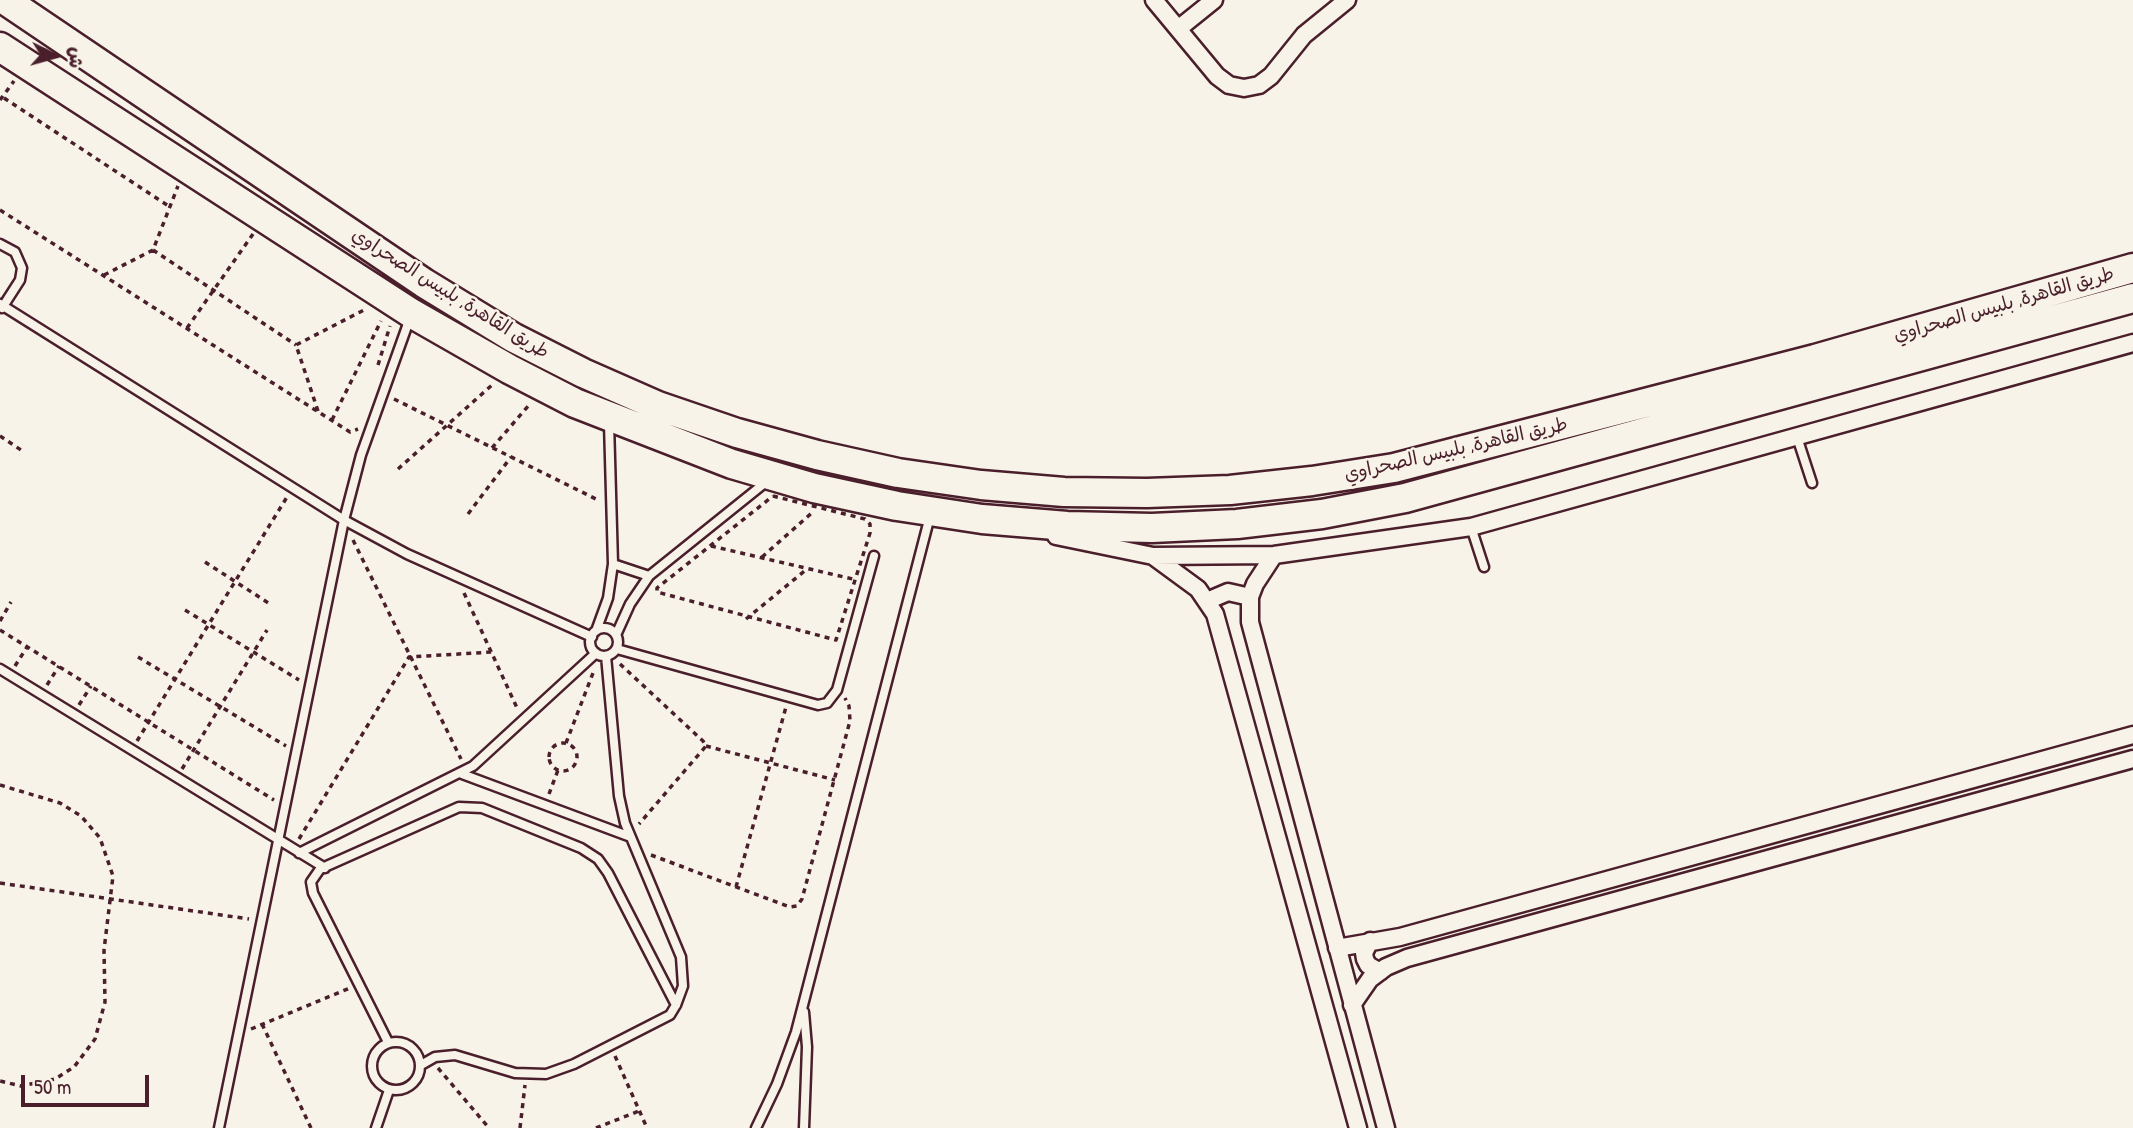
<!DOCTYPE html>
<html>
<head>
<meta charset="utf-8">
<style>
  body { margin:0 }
  #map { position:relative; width:2133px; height:1128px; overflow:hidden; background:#f7f3e8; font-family:"Patrick Hand","Playpen Sans Arabic",sans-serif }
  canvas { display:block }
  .north { position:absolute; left:21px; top:21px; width:70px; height:70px; -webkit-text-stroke:5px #f7f3e8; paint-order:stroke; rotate:95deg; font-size:19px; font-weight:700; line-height:28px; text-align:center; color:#4a1f2b }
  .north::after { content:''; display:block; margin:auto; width:24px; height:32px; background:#4a1f2b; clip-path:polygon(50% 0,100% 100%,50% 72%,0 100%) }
  .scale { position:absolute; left:21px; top:1075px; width:128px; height:32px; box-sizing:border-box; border:4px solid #4a1f2b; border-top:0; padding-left:9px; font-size:21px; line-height:24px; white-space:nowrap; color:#4a1f2b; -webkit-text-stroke:5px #f7f3e8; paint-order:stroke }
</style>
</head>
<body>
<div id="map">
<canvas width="2133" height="1128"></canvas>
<div class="north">ش</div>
<div class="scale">50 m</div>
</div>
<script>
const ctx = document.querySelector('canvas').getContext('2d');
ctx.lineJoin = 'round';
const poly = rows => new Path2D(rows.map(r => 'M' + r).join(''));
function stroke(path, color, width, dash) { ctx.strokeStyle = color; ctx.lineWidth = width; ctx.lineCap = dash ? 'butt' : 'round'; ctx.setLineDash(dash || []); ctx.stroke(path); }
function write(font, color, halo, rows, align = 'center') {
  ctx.font = font + ' "Patrick Hand","Playpen Sans Arabic",sans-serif'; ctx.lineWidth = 5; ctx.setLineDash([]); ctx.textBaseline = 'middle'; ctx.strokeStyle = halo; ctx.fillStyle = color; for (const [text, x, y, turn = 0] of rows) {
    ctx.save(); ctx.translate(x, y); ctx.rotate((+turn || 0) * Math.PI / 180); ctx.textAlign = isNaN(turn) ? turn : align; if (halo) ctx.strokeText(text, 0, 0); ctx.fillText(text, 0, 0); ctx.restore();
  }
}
const lane = poly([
  [0,244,15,252,22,268,20,280,2,308],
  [0,304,344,520,407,554,592,637],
  [1797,437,1812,483],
  [1471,527,1484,567],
  [613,564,649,576],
  '590 642a14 14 0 1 1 28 0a14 14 0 1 1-28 0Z',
  [596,631,608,598,613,564,609,423],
  [616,635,630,604,649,576,766,482],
  [617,649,818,705,827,703,837,690,874,556],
  [0,669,325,868],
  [462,774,628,836],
  [299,853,473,766,596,653],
  [804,1012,807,1047,804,1128],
  '372 1066a24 24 0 1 1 48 0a24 24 0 1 1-48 0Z',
  [388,1042,313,893,311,882,320,869,459,807,482,808,581,848,598,859,608,873,676,1005],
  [421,1065,435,1057,455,1055,515,1073,546,1074,574,1064,670,1015,676,1005,683,986,681,957,625,823,619,796,606,656],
  [219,1128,344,520,361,455,410,318],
  [376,1128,389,1090],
  [756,1128,777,1084,796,1032,930,516]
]);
const street = poly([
  [1154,0,1217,76,1229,85,1244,88,1259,85,1271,76,1304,35,1347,0],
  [1178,29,1214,0],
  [1056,536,1153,556,1274,555,1471,527,2133,343],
  [1274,555,1255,584,1250,597,1250,622,1386,1128],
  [1153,556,1198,589,1215,614,1358,1128],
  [1207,601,1228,592,1250,597],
  [1370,941,1364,953,1365,959,1368,965,1380,972],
  [1337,948,1400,937,2133,735],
  [1352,1005,1370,979,1386,967,1407,958,2133,759]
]);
const highway = poly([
  [5,0,424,283,514,338,583,373,658,406,737,433,817,455,898,473,981,485,1064,492,1147,493,1230,490,1312,481,1394,468,1815,359,2133,268],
  [0,47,411,313,509,369,575,403,732,464,814,488,897,506,982,519,1067,526,1152,528,1237,524,1322,514,1405,498,2133,298]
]);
stroke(lane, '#4a1f2b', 13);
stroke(street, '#4a1f2b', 21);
stroke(highway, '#4a1f2b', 33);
stroke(poly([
  [4,98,170,207],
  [0,100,14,81],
  [0,210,350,432,358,429],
  [153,250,296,345],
  [104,275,153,250,178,186],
  [187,328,253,234],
  [378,365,390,326],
  [394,399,600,501],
  [318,411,296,345,364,310],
  [332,420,381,321],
  [0,436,21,450],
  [492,448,529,405],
  [398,469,492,385],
  [773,496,865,519,870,524,870,533,836,640,657,592,657,588,773,496],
  [468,514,511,457],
  [353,540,461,759],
  [711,546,857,580],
  [762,557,814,511],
  [205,562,270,604],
  [464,593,518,710],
  [185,610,299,680],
  [746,619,807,569],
  [0,621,11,602],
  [0,630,274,800],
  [138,657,286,746],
  [620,664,703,741,706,746,639,824],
  [15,666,27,647],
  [47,685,59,666],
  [79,705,91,686],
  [137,741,287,497],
  [566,743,593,673],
  '549 757a14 14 0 1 1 28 0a14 14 0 1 1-28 0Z',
  [706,746,835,780],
  [182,769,267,630],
  [0,785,60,803,81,816,100,838,113,876,104,950,105,1002,95,1039,74,1067,55,1079,21,1086,0,1081],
  [549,794,558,770],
  [299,839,409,657,492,652],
  [651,855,790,907,797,906,802,899,850,721,849,706,845,698],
  [0,883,249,919],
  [736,887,786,707],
  [262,1024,311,1128],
  [251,1029,350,988],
  [615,1056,647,1128],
  [438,1068,489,1128],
  [520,1128,525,1085],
  [596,1128,639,1111]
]), '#4a1f2b', 3.5, [5, 5]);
stroke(lane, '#f7f3e8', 8);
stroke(street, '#f7f3e8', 16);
stroke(highway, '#f7f3e8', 28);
write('19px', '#4a1f2b', '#f7f3e8', [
  ["طريق القاهرة, بلبيس الصحراوي",450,294,32],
  ["طريق القاهرة, بلبيس الصحراوي",2004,305,-16],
  ["طريق القاهرة, بلبيس الصحراوي",1456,450,-13]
]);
</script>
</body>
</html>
